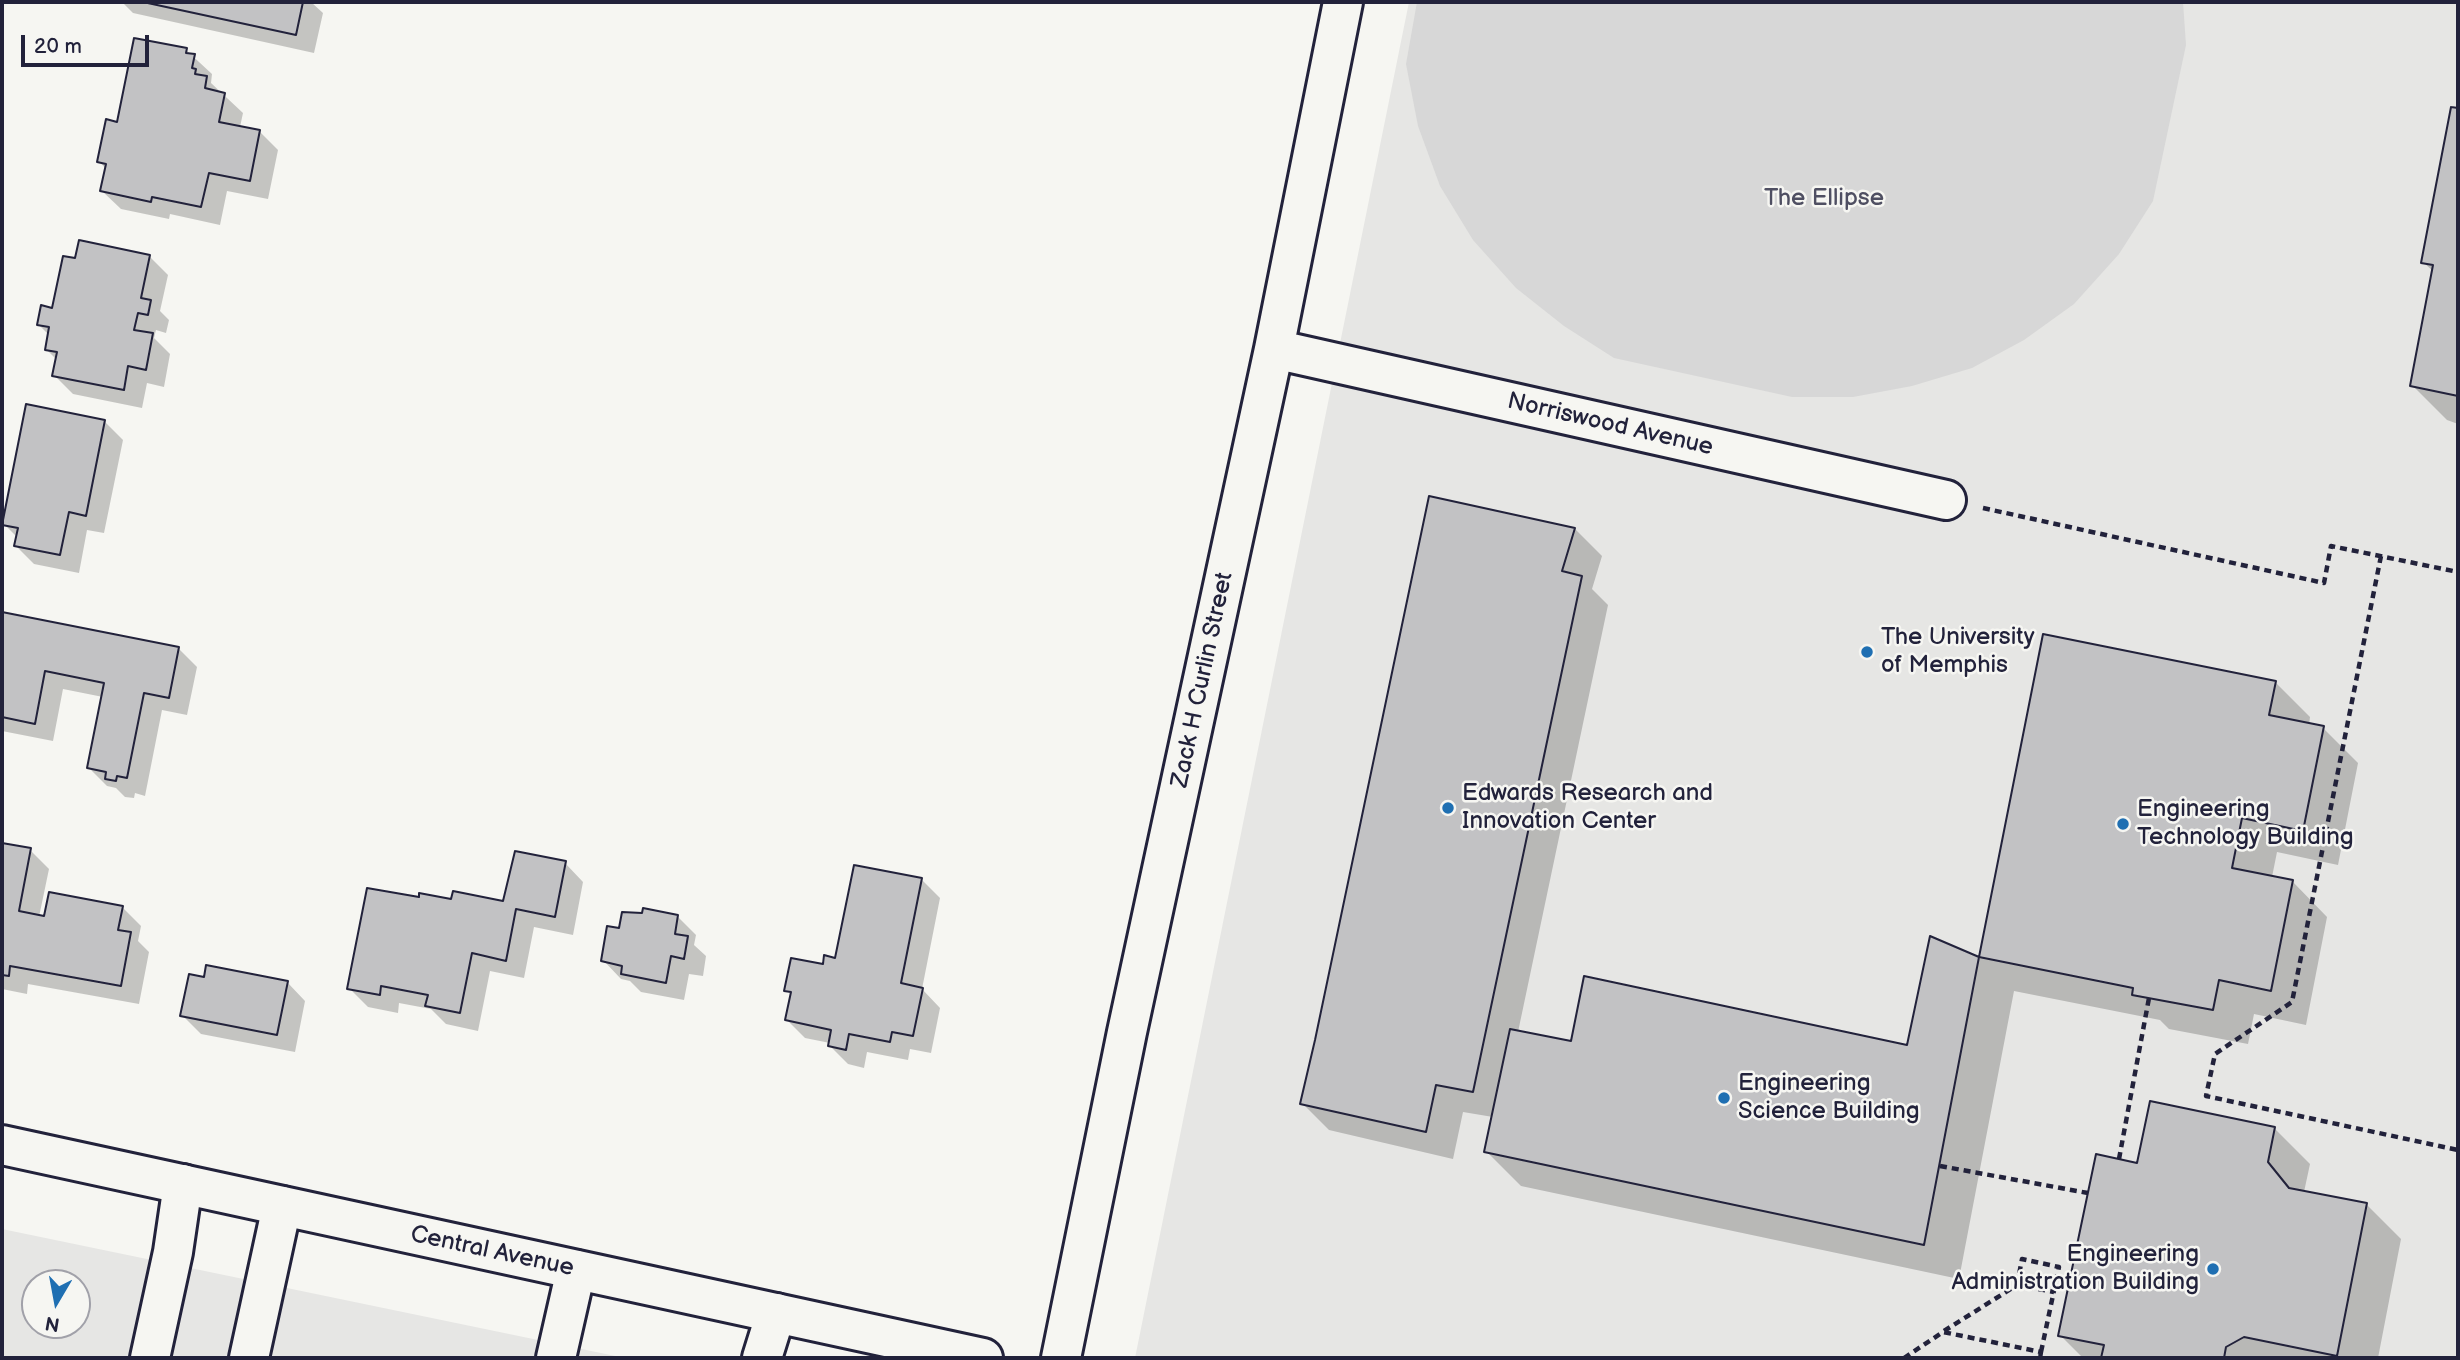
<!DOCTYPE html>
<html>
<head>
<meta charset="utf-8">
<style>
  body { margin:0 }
  #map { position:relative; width:2460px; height:1360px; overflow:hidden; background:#f6f6f2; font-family:"Balsamiq Sans",sans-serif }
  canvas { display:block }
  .frame { position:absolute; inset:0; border:4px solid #22223b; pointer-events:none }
  .north { position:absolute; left:21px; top:1269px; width:70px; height:70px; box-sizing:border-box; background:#f6f6f2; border:2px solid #a1a1a9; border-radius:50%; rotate:190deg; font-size:19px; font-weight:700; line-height:28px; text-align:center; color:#22223b }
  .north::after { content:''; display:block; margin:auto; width:24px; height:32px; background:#1f6fb2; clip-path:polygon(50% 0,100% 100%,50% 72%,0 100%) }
  .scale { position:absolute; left:21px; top:35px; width:128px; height:32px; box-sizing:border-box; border:4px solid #22223b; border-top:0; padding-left:9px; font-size:21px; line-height:24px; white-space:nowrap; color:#22223b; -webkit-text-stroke:5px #f6f6f2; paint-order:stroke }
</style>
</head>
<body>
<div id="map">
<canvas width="2460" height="1360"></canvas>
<div class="frame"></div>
<div class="north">N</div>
<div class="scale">20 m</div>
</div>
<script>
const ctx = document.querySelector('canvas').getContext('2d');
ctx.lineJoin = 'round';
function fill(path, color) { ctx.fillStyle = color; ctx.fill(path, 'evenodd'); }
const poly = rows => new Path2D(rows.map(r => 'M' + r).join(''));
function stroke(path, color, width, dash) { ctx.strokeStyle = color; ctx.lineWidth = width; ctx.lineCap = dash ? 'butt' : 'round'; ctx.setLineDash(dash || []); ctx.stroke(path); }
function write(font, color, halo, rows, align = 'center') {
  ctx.font = font + ' "Balsamiq Sans",sans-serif'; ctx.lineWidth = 5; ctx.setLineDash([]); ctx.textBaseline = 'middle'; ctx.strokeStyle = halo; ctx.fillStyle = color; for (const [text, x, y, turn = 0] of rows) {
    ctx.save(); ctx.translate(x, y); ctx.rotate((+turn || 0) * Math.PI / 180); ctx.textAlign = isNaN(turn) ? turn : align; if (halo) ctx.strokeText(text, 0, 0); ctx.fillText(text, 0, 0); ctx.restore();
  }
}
fill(poly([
  [1409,2,2458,2,2458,1358,1135,1358],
  [2,1229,625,1358,2,1358],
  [35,1283,77,1283,77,1325,35,1325]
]), '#e6e6e4');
fill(poly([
  [1417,2,2183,2,2186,45,2153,201,2119,254,2074,304,2024,340,1972,368,1912,386,1853,397,1792,397,1614,358,1564,326,1516,288,1473,240,1440,186,1418,126,1406,64]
]), '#d7d7d7');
fill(poly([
  [122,2,311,2,323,13,314,53,133,13],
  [186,50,212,74,211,83,243,113,240,127,259,131,278,150,268,199,227,191,220,225,170,214,169,219,121,209,102,191,106,169,99,161,118,124],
  [2453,109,2458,110,2458,424,2447,420,2412,385,2434,272,2423,262],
  [149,256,168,275,160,311,169,320,166,333,156,330,154,338,170,354,164,387,147,383,142,408,73,394,54,375,57,360,46,349,49,335,39,325,54,310,76,260],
  [105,422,123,440,104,533,87,530,79,573,34,564,16,546,18,538,4,524],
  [1575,529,1602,556,1592,589,1608,605,1518,1032,1572,1044,1908,1047,1931,938,1980,959,2044,637,2275,682,2310,717,2309,725,2323,728,2358,763,2338,865,2277,852,2272,877,2292,881,2327,917,2306,1025,2254,1014,2248,1044,2169,1029,2160,1020,2014,991,1959,1279,1521,1186,1486,1151,1493,1117,1463,1112,1453,1159,1329,1130,1302,1103],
  [2,614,178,648,197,667,187,715,162,710,145,796,135,793,134,798,125,797,116,788,107,786,89,768,103,697,63,689,53,741,2,731],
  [2,845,30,850,49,869,39,917,122,907,141,926,138,941,149,952,139,1004,28,984,27,994,2,989],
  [565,863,583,882,573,935,534,927,524,978,490,971,478,1031,446,1024,431,1009,399,1003,398,1013,368,1007,349,988,420,899,504,903],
  [922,880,940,898,922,989,940,1008,931,1053,910,1049,908,1060,867,1052,864,1068,848,1064,830,1046,830,1043,805,1038,786,1019,792,995,786,990,836,960],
  [678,917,696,935,694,945,706,956,703,976,689,974,684,1000,641,992,630,981,621,979,603,960,621,930],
  [205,979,287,982,305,1001,295,1052,201,1034,182,1015],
  [2275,1129,2310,1164,2304,1192,2366,1204,2401,1239,2378,1358,2083,1358,2060,1335,2139,1165]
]), '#0003');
const building = poly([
  [143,2,303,2,296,35,143,2],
  [134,38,187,48,186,53,195,54,192,68,196,69,195,74,207,76,205,88,225,93,219,122,260,130,250,181,209,173,201,207,152,197,151,202,100,191,106,164,97,162,106,119,117,122,134,38],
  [2451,107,2458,108,2458,396,2410,386,2433,265,2421,263,2451,107],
  [79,240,150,255,141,298,151,300,148,315,138,313,134,330,153,333,146,370,128,366,124,390,52,376,57,352,45,350,49,327,37,325,41,305,52,308,63,256,75,258,79,240],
  [26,404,105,420,86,516,69,512,60,555,14,546,18,528,2,525,26,404],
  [1429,496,1575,528,1562,571,1582,576,1473,1092,1436,1085,1426,1132,1300,1104,1315,1040,1429,496],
  [2,612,179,647,169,698,144,693,127,778,117,776,116,781,105,779,106,772,87,768,104,683,45,671,35,724,2,717,2,612],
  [2043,634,2276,681,2269,715,2324,726,2303,831,2242,818,2232,868,2293,880,2271,991,2219,980,2213,1010,2132,995,2133,988,1979,957,2043,634],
  [2,843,31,848,19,911,44,916,49,892,123,906,118,930,131,932,121,986,10,966,9,976,2,975,2,843],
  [515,851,566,861,555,917,516,909,506,961,472,953,460,1013,425,1006,428,995,381,986,380,995,347,989,367,888,419,897,419,893,451,899,453,891,503,901,515,851],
  [854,865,922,878,901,983,923,988,913,1036,892,1032,890,1042,849,1034,846,1050,828,1046,831,1030,785,1020,791,992,784,991,791,958,823,964,824,955,835,958,854,865],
  [643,908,678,915,675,934,688,936,684,959,671,956,666,983,621,974,622,966,601,961,607,926,619,928,622,912,642,913,643,908],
  [1930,936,1979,957,1924,1245,1484,1152,1510,1029,1571,1041,1584,976,1907,1045,1930,936],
  [206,965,288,981,277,1035,180,1016,189,974,204,977,206,965],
  [2150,1101,2275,1127,2268,1162,2289,1188,2367,1203,2337,1356,2244,1337,2226,1347,2224,1358,2101,1358,2104,1345,2058,1336,2096,1154,2137,1163,2150,1101]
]);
fill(building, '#c2c2c4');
stroke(building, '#22223b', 2);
const minor = poly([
  [1274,349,1946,500],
  [150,1358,173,1252,183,1184],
  [249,1358,282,1206],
  [556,1358,576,1270],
  [762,1358,776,1313],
  [1061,1358,1127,1032,1274,349,1343,2]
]);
const major = poly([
  [2,1145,983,1358]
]);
stroke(minor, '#22223b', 44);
stroke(major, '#22223b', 44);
stroke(poly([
  [1983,508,2324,583,2331,546,2458,572],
  [2381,556,2292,1002,2215,1054,2206,1096,2458,1150],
  [2119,1159,2149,998],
  [1940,1166,2088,1193],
  [2017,1285,2022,1259,2059,1267,2041,1352],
  [1944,1331,2017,1285,2054,1292],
  [1904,1358,1943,1332,2041,1352,2040,1358]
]), '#22223b', 4.5, [7, 5]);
stroke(minor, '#f6f6f2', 38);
stroke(major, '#f6f6f2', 38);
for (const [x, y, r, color] of [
  [1867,652,7,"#1f6fb2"],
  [1448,808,7,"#1f6fb2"],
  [2123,824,7,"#1f6fb2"],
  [1724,1098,7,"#1f6fb2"],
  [2213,1269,7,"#1f6fb2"]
]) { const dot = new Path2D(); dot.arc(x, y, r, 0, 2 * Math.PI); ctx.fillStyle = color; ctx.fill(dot); stroke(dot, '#f6f6f2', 2.5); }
write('24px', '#4f4f62', '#f6f6f2', [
  ["The Ellipse",1824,199]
]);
write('24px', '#22223b', '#f6f6f2', [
  ["Norriswood Avenue",1610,425,13],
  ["Zack H Curlin Street",1203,680,-78],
  ["Central Avenue",492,1252,12]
]);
write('24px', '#22223b', '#f6f6f2', [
  ["The University",1881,638],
  ["of Memphis",1881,666],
  ["Edwards Research and",1462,794],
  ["Innovation Center",1462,822],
  ["Engineering",2137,810],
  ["Technology Building",2137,838],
  ["Engineering",1738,1084],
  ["Science Building",1738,1112],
  ["Engineering",2199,1255,"right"],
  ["Administration Building",2199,1283,"right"]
], 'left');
</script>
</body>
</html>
